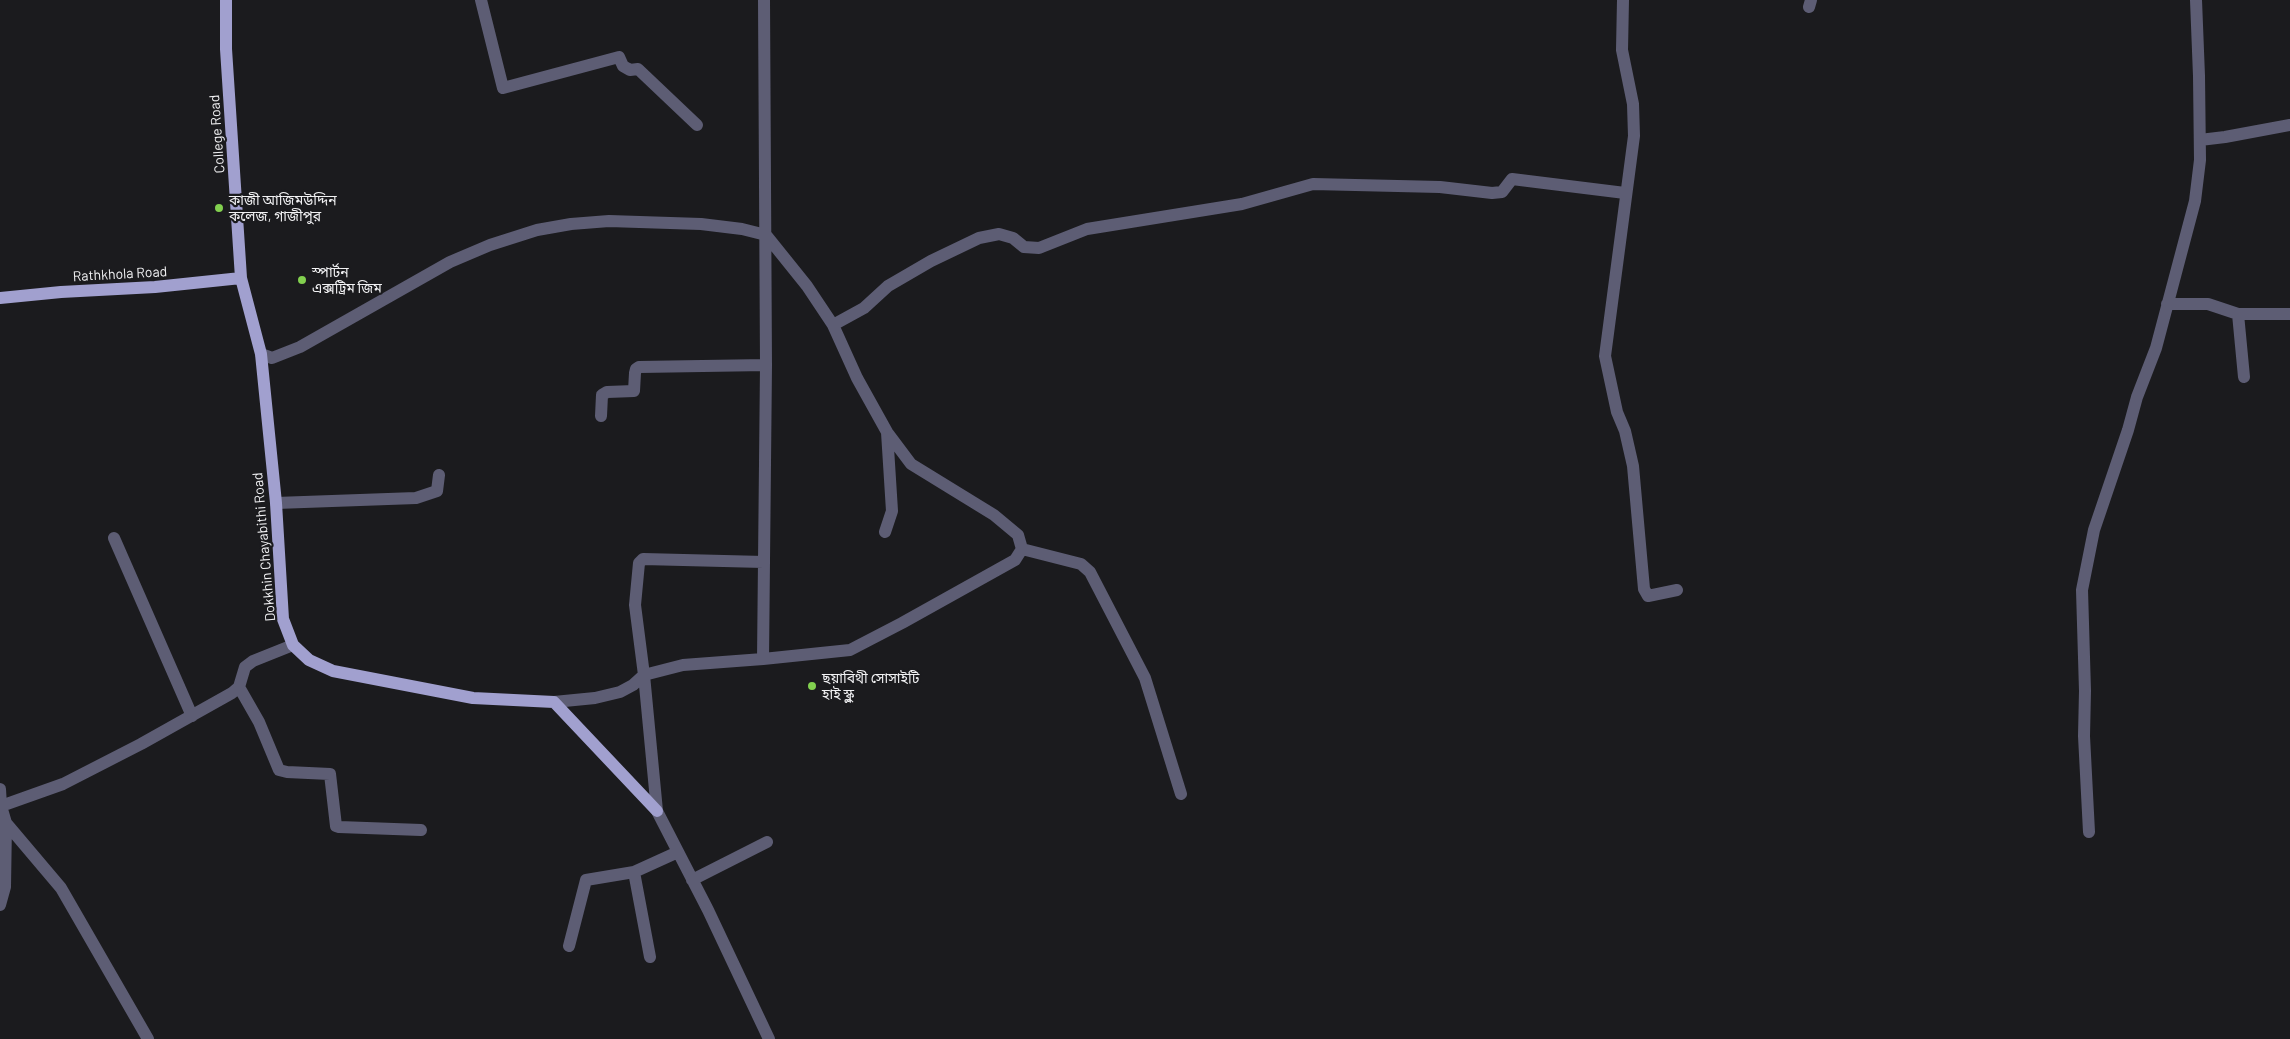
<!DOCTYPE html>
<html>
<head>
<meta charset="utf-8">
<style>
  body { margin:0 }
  canvas { display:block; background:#1b1b1e }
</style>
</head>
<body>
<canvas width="2290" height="1039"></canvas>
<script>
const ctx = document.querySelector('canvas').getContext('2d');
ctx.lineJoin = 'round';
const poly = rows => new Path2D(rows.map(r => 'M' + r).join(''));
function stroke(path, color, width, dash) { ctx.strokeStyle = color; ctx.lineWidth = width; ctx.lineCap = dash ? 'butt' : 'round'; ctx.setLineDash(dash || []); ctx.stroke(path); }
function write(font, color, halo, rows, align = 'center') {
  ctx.font = font + ' Barlow,"Noto Sans Bengali",sans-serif'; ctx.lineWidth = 4.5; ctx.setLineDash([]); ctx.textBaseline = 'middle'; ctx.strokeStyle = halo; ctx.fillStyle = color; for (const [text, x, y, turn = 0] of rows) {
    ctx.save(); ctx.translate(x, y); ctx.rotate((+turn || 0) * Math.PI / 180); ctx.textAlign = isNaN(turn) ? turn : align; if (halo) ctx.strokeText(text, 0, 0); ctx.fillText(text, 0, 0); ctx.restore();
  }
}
stroke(poly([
  [481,0,503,88,619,57,623,66,630,70,638,69,697,125],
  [764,0,766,365,763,659,683,665,644,675,657,811,708,910,769,1039],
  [1623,0,1622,50,1633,104,1634,136,1605,356,1617,412,1625,431,1633,466,1644,589,1648,596,1677,590],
  [1809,7,1811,0],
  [2200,140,2225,137,2290,125],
  [2167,304,2208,304,2238,314,2290,314],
  [2238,314,2244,377],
  [833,325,864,308,888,286,931,261,979,238,999,234,1013,238,1024,247,1039,248,1087,229,1242,204,1313,184,1440,187,1492,193,1502,192,1512,179,1625,193],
  [261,354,272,358,300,347,450,262,490,245,537,230,571,224,609,221,701,224,742,229,766,235,807,286,833,325,857,378,887,432,911,464,994,515,1018,535,1022,549,1015,560,902,623,850,650,763,659],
  [601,416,602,395,607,392,634,391,635,373,636,369,639,367,766,365],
  [276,503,416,498,437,491,439,475],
  [885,532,892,511,887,432],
  [114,538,192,716],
  [1022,549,1081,564,1090,572,1145,678,1181,794],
  [239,687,259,722,279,770,287,772,330,774,336,826,339,827,421,830],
  [554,702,595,698,620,692,633,685,644,675,635,605,639,563,643,559,764,562],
  [0,789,1,806,6,823,5,887,0,905],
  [1,806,63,784,141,744,232,693,239,687,245,667,253,661,293,645],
  [6,823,61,888,148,1039],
  [2089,832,2084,736,2085,691,2082,590,2094,530,2128,430,2137,397,2156,348,2195,201,2200,160,2199,76,2196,0],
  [634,872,650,957],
  [692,880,767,842],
  [569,946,586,880,634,872,678,852]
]), '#5d5d74', 12);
stroke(poly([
  [226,0,226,49,241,278,261,354,276,503,283,619,293,645,309,660,333,671,473,698,554,702,657,811],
  [0,298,61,292,155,287,241,278]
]), '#a1a0cf', 12);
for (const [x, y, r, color] of [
  [219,208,5,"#82d04f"],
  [302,280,5,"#82d04f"],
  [812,686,5,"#82d04f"]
]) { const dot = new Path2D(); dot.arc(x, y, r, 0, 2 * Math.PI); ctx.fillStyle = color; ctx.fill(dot); stroke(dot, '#1b1b1e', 2); }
write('14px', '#f1f1f3', '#1b1b1e', [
  ["College Road",217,134,-94],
  ["Rathkhola Road",120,274,-3],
  ["Dokkhin Chayabithi Road",264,547,-95]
]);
write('14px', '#f1f1f3', '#1b1b1e', [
  ["কাজী আজিমউদ্দিন",229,200],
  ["কলেজ, গাজীপুর",229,216],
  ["স্পার্টন",312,272],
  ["এক্সট্রিম জিম",312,288],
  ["ছয়াবিথী সোসাইটি",822,678],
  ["হাই স্কুল",822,694]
], 'left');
</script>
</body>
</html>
